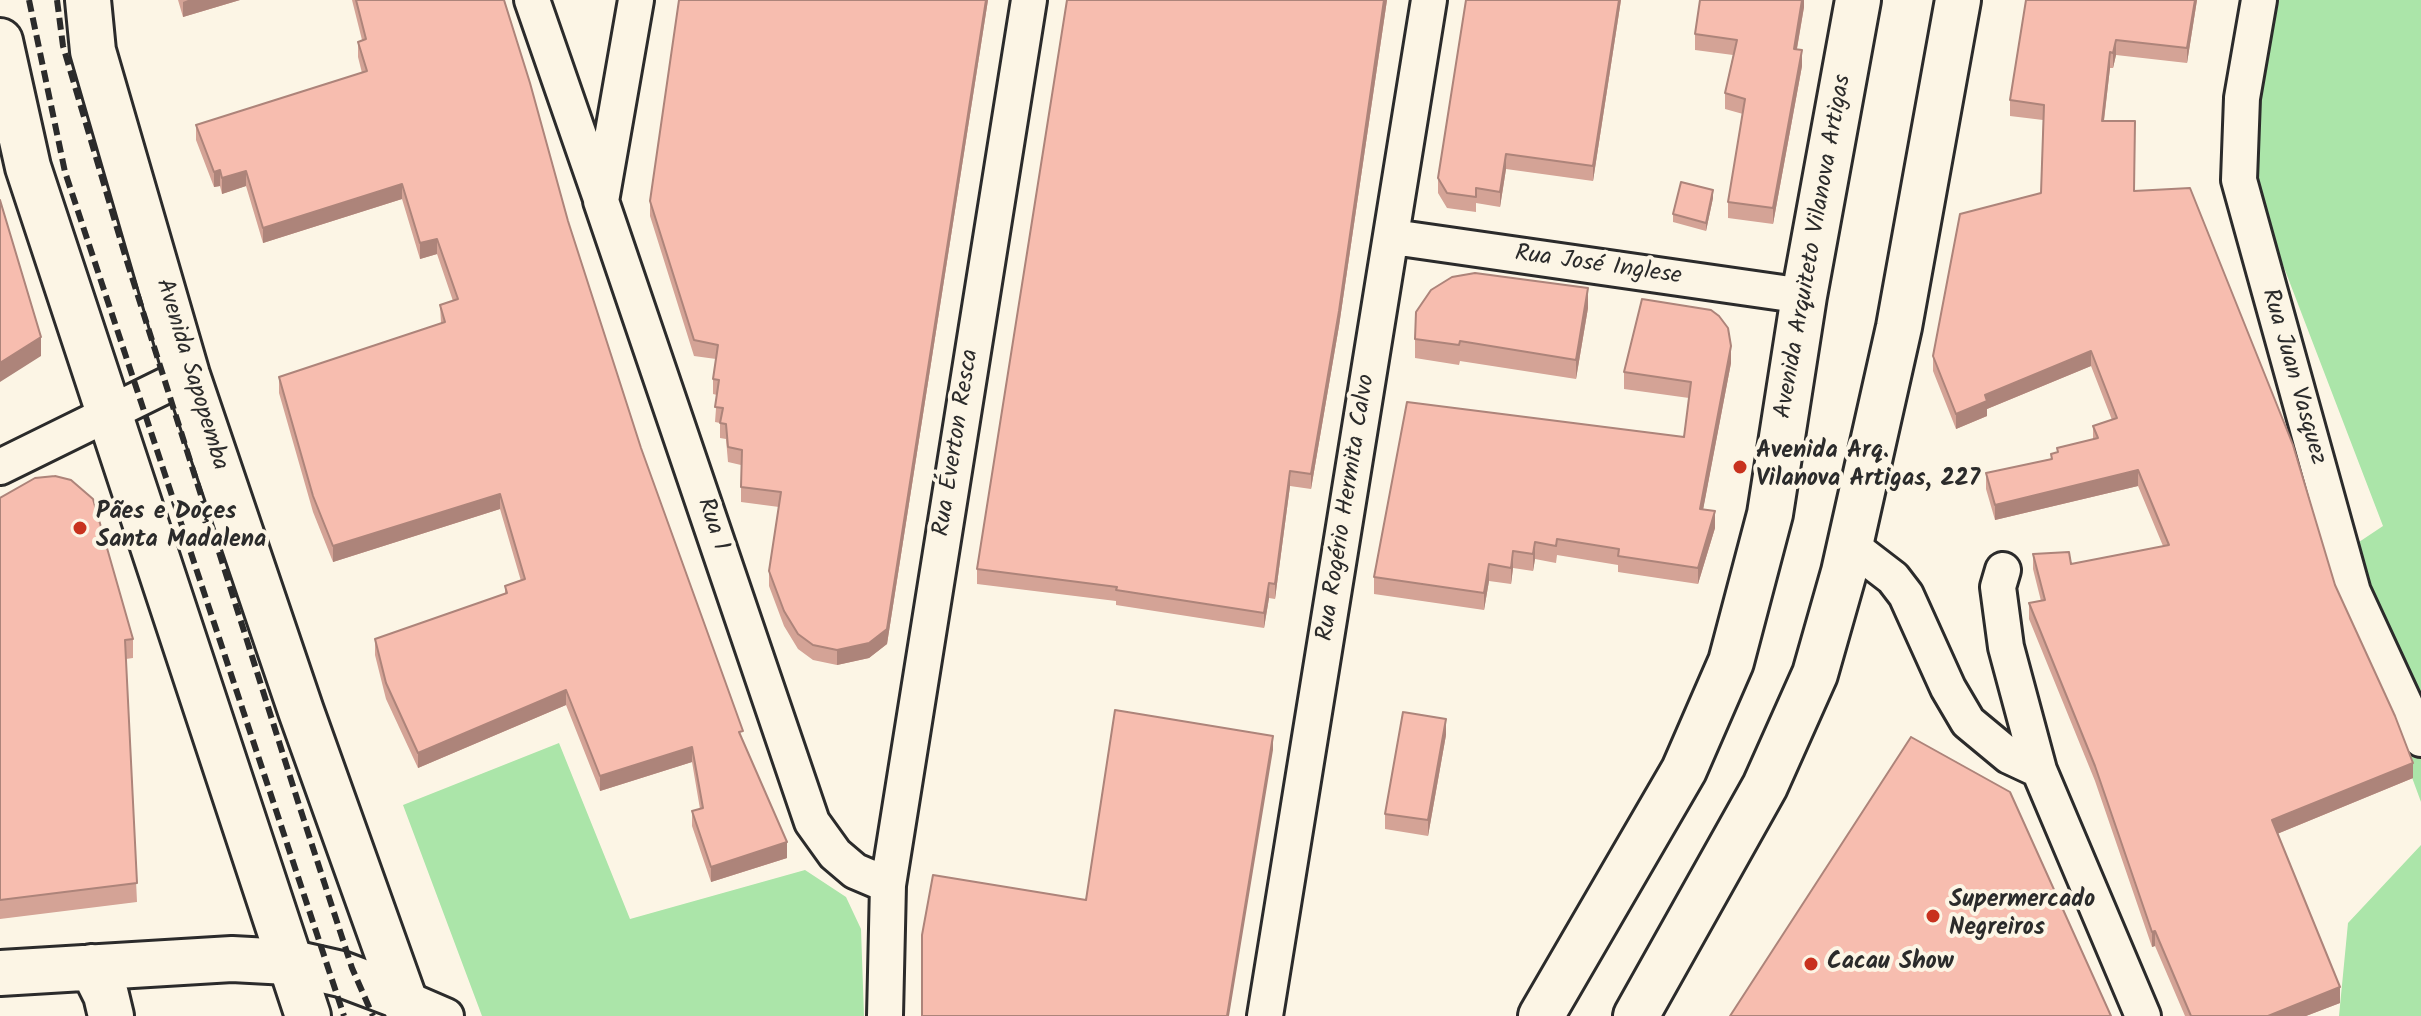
<!DOCTYPE html>
<html>
<head>
<meta charset="utf-8">
<style>
  body { margin:0 }
  canvas { display:block; background:#fcf5e5 }
</style>
</head>
<body>
<canvas width="2421" height="1016"></canvas>
<script>
const ctx = document.querySelector('canvas').getContext('2d');
ctx.lineJoin = 'round';
function fill(path, color) { ctx.fillStyle = color; ctx.fill(path, 'evenodd'); }
const poly = rows => new Path2D(rows.map(r => 'M' + r).join(''));
function stroke(path, color, width, dash) { ctx.strokeStyle = color; ctx.lineWidth = width; ctx.lineCap = dash ? 'butt' : 'round'; ctx.setLineDash(dash || []); ctx.stroke(path); }
function write(font, color, halo, rows, align = 'center') {
  ctx.font = font + ' Kalam,sans-serif'; ctx.lineWidth = 8; ctx.setLineDash([]); ctx.textBaseline = 'middle'; ctx.strokeStyle = halo; ctx.fillStyle = color; for (const [text, x, y, turn = 0] of rows) {
    ctx.save(); ctx.translate(x, y); ctx.rotate((+turn || 0) * Math.PI / 180); ctx.textAlign = isNaN(turn) ? turn : align; if (halo) ctx.strokeText(text, 0, 0); ctx.fillText(text, 0, 0); ctx.restore();
  }
}
fill(poly([
  [2279,0,2421,0,2421,802,2332,560,2383,526,2257,197,2254,121],
  [559,743,630,919,805,870,846,897,861,929,864,1016,482,1016,403,805],
  [2421,845,2421,1016,2339,1016,2348,923]
]), '#abe5a9');
const street = poly([
  [532,0,600,196],
  [636,0,601,201,812,822,835,854,855,871,888,885,885,1016],
  [2259,0,2242,98,2239,180,2353,592,2421,739],
  [1393,237,1804,296],
  [0,467,187,375],
  [1850,545,1893,578,1906,595,1948,688,1968,722,2009,756,2039,770],
  [2003,570,1998,587,2006,647,2039,770,2143,1016],
  [888,885,1029,0],
  [402,997,446,1016],
  [1265,1016,1429,0]
]);
const secondary = poly([
  [92,967,106,995,111,1016],
  [0,973,232,959,288,962,341,974,402,997],
  [1541,1016,1684,770,1731,662,1770,514,1804,296,1858,0],
  [1636,1016,1765,786,1815,674,1844,572,1899,327,1958,0]
]);
const primary = poly([
  [88,0,93,51,187,375,301,711,410,1016],
  [0,41,28,167,308,1016]
]);
stroke(street, '#2b2b2b', 40);
stroke(secondary, '#2b2b2b', 50);
stroke(primary, '#2b2b2b', 50);
stroke(street, '#fcf5e5', 34);
stroke(secondary, '#fcf5e5', 44);
stroke(primary, '#fcf5e5', 44);
stroke(poly([
  [29,0,65,172,344,1016],
  [57,0,63,46,125,255,300,808,352,968,373,1016]
]), '#2b2b2b', 6, [12, 6]);
fill(poly([
  [178,0,240,0,183,17],
  [352,0,504,0,568,221,641,448,743,742,787,858,711,882,692,826,692,811,700,809,692,762,600,791,566,705,418,768,386,699,375,655,375,639,505,594,505,586,521,581,500,509,333,562,313,512,279,393,279,377,441,323,440,305,453,301,437,254,420,259,402,199,263,243,246,186,222,194,220,186,214,187,196,140,196,125,362,73,358,57,358,42,362,40],
  [679,0,988,0,887,644,869,658,837,665,813,660,798,649,784,626,769,586,769,571,779,507,741,502,741,465,728,462,726,439,720,438,720,423,715,422,717,395,713,394,713,379,716,359,694,356,650,216,650,201],
  [1067,0,1387,0,1339,326,1311,489,1290,486,1275,599,1269,598,1264,628,1116,605,1116,601,977,584,977,569],
  [1466,0,1621,0,1593,181,1506,169,1500,207,1476,203,1476,212,1447,208,1438,193,1438,178],
  [1804,0,1804,7,1797,49,1802,66,1773,224,1728,218,1728,202,1743,114,1725,109,1725,93,1733,55,1695,50,1695,34],
  [2026,0,2197,0,2187,63,2116,55,2113,68,2110,68,2104,121,2134,191,2335,585,2413,778,2277,834,2340,1003,2306,1016,2185,1016,2155,946,2152,947,2095,781,2029,619,2029,603,2041,601,2033,569,2033,554,2071,564,2163,546,2138,486,1995,520,1986,489,1986,473,2051,459,2051,454,2093,439,2093,426,2112,420,2091,366,1987,409,1987,416,1956,429,1933,371,1933,356,2041,193,2043,120,2010,116,2010,100],
  [1713,198,1706,231,1673,222,1673,214],
  [1588,308,1576,379,1460,361,1459,365,1415,358,1415,339],
  [1731,363,1703,509,1715,528,1698,584,1618,572,1618,565,1557,555,1556,563,1535,559,1533,571,1513,568,1511,584,1489,581,1484,610,1374,594,1374,577,1684,437,1689,398,1624,389,1624,372],
  [0,498,133,639,133,658,126,659,137,902,0,919],
  [1446,735,1428,836,1385,829,1385,814]
]), '#d4a396');
fill(poly([
  [188,0,240,0,183,17,183,2],
  [986,0,988,0,887,644,869,658,837,665,837,650],
  [1384,0,1387,0,1339,326,1311,489,1311,474],
  [1619,0,1621,0,1593,181,1593,166],
  [1802,0,1804,0,1804,7,1794,65,1794,49],
  [2195,0,2197,0,2187,63,2187,48],
  [2116,40,2116,55,2113,68,2113,53],
  [1802,50,1802,66,1773,224,1773,208],
  [2110,52,2110,68,2102,136,2102,121],
  [1506,154,1506,169,1500,207,1500,192],
  [220,170,220,186,214,187,214,172],
  [246,171,246,186,222,194,222,178],
  [402,184,402,199,263,243,263,228],
  [1713,190,1713,198,1706,231,1706,223],
  [437,239,437,254,420,259,420,243],
  [1588,288,1588,308,1576,379,1576,360],
  [41,337,41,356,0,382,0,363],
  [1731,346,1731,363,1700,526,1700,509],
  [2091,351,2091,366,1987,409,1987,416,1956,429,1956,414,1985,395],
  [2138,470,2138,486,1995,520,1995,505],
  [1290,471,1290,486,1275,599,1275,584],
  [500,494,500,509,333,562,333,546],
  [1715,511,1715,528,1698,584,1698,568],
  [1535,542,1535,559,1533,571,1533,554],
  [1513,551,1513,568,1511,584,1511,568],
  [1489,564,1489,581,1484,610,1484,593],
  [1269,583,1269,598,1264,628,1264,613],
  [566,690,566,705,418,768,418,753],
  [1446,719,1446,735,1428,836,1428,820],
  [1273,736,1273,750,1229,1016,1227,1016],
  [692,747,692,762,600,791,600,776],
  [2413,763,2413,778,2272,836,2272,820],
  [787,842,787,858,711,882,711,867],
  [2155,931,2155,946,2152,947,2152,932],
  [2340,987,2340,1003,2306,1016,2268,1016]
]), '#ad847a');
const building = poly([
  [356,0,504,0,530,83,568,221,641,448,743,731,739,732,787,842,711,867,692,811,703,808,692,747,600,776,566,690,418,753,386,683,375,639,507,593,505,586,525,579,500,494,333,546,313,496,279,377,445,322,440,305,458,299,437,239,420,243,402,184,263,228,246,171,222,178,220,170,214,172,196,125,367,71,358,42,366,39,356,0],
  [679,0,986,0,887,629,869,643,837,650,813,645,798,634,784,611,769,571,781,492,741,487,742,450,728,447,726,424,720,423,723,408,715,407,719,380,713,379,718,345,694,340,650,201,679,0],
  [1067,0,1384,0,1339,311,1311,474,1290,471,1275,584,1269,583,1264,613,1116,590,1117,587,977,569,1067,0],
  [1466,0,1619,0,1593,166,1506,154,1500,192,1476,188,1476,197,1447,193,1438,178,1466,0],
  [1700,0,1802,0,1794,49,1802,50,1773,208,1728,202,1745,99,1725,93,1737,40,1695,34,1700,0],
  [2026,0,2195,0,2187,48,2116,40,2113,53,2110,52,2102,121,2135,121,2134,191,2190,188,2293,445,2335,585,2395,716,2413,763,2272,820,2340,987,2268,1016,2191,1016,2155,931,2152,932,2095,766,2029,603,2045,600,2033,554,2069,552,2071,564,2169,545,2138,470,1995,505,1986,473,2052,459,2051,454,2058,452,2057,448,2098,438,2093,426,2117,418,2091,351,1985,395,1987,401,1956,414,1933,356,1960,214,2041,193,2044,105,2010,100,2026,0],
  [1681,182,1713,190,1706,223,1673,214,1681,182],
  [0,200,41,337,0,363,0,200],
  [1475,273,1588,288,1576,360,1460,341,1459,345,1415,339,1416,312,1431,290,1452,277,1475,273],
  [1642,299,1711,310,1719,316,1728,328,1731,346,1700,509,1715,511,1698,568,1618,556,1619,549,1557,539,1556,546,1535,542,1533,554,1513,551,1511,568,1489,564,1484,593,1374,577,1407,402,1684,437,1691,382,1624,372,1642,299],
  [55,476,71,480,93,499,133,639,125,640,137,883,0,900,0,498,35,478,55,476],
  [1115,710,1273,736,1227,1016,922,1016,922,935,933,875,1086,900,1115,710],
  [1403,712,1446,719,1428,820,1385,814,1403,712],
  [1911,737,2010,792,2111,1016,1730,1016,1911,737]
]);
fill(building, '#f7bdaf');
stroke(building, '#ad847a', 2);
for (const [x, y, r, color] of [
  [1740,467,8,"#c8321e"],
  [80,528,8,"#c8321e"],
  [1933,916,8,"#c8321e"],
  [1811,964,8,"#c8321e"]
]) { const dot = new Path2D(); dot.arc(x, y, r, 0, 2 * Math.PI); ctx.fillStyle = color; ctx.fill(dot); stroke(dot, '#fcf5e5', 3); }
write('24px', '#2b2b2b', '#fcf5e5', [
  ["Avenida Arquiteto Vilanova Artigas",1815,247,-80],
  ["Rua José Inglese",1598,267,8],
  ["Avenida Sapopemba",190,375,73],
  ["Rua Juan Vasquez",2292,377,74],
  ["Rua Éverton Resca",958,443,-81],
  ["Rua Rogério Hermita Calvo",1348,508,-81],
  ["Rua 1",711,525,71]
]);
write('bold 24px', '#2b2b2b', '#fcf5e5', [
  ["Avenida Arq.",1756,453],
  ["Vilanova Artigas, 227",1756,481],
  ["Pães e Doçes",96,514],
  ["Santa Madalena",96,542],
  ["Supermercado",1949,902],
  ["Negreiros",1949,930],
  ["Cacau Show",1827,964]
], 'left');
</script>
</body>
</html>
